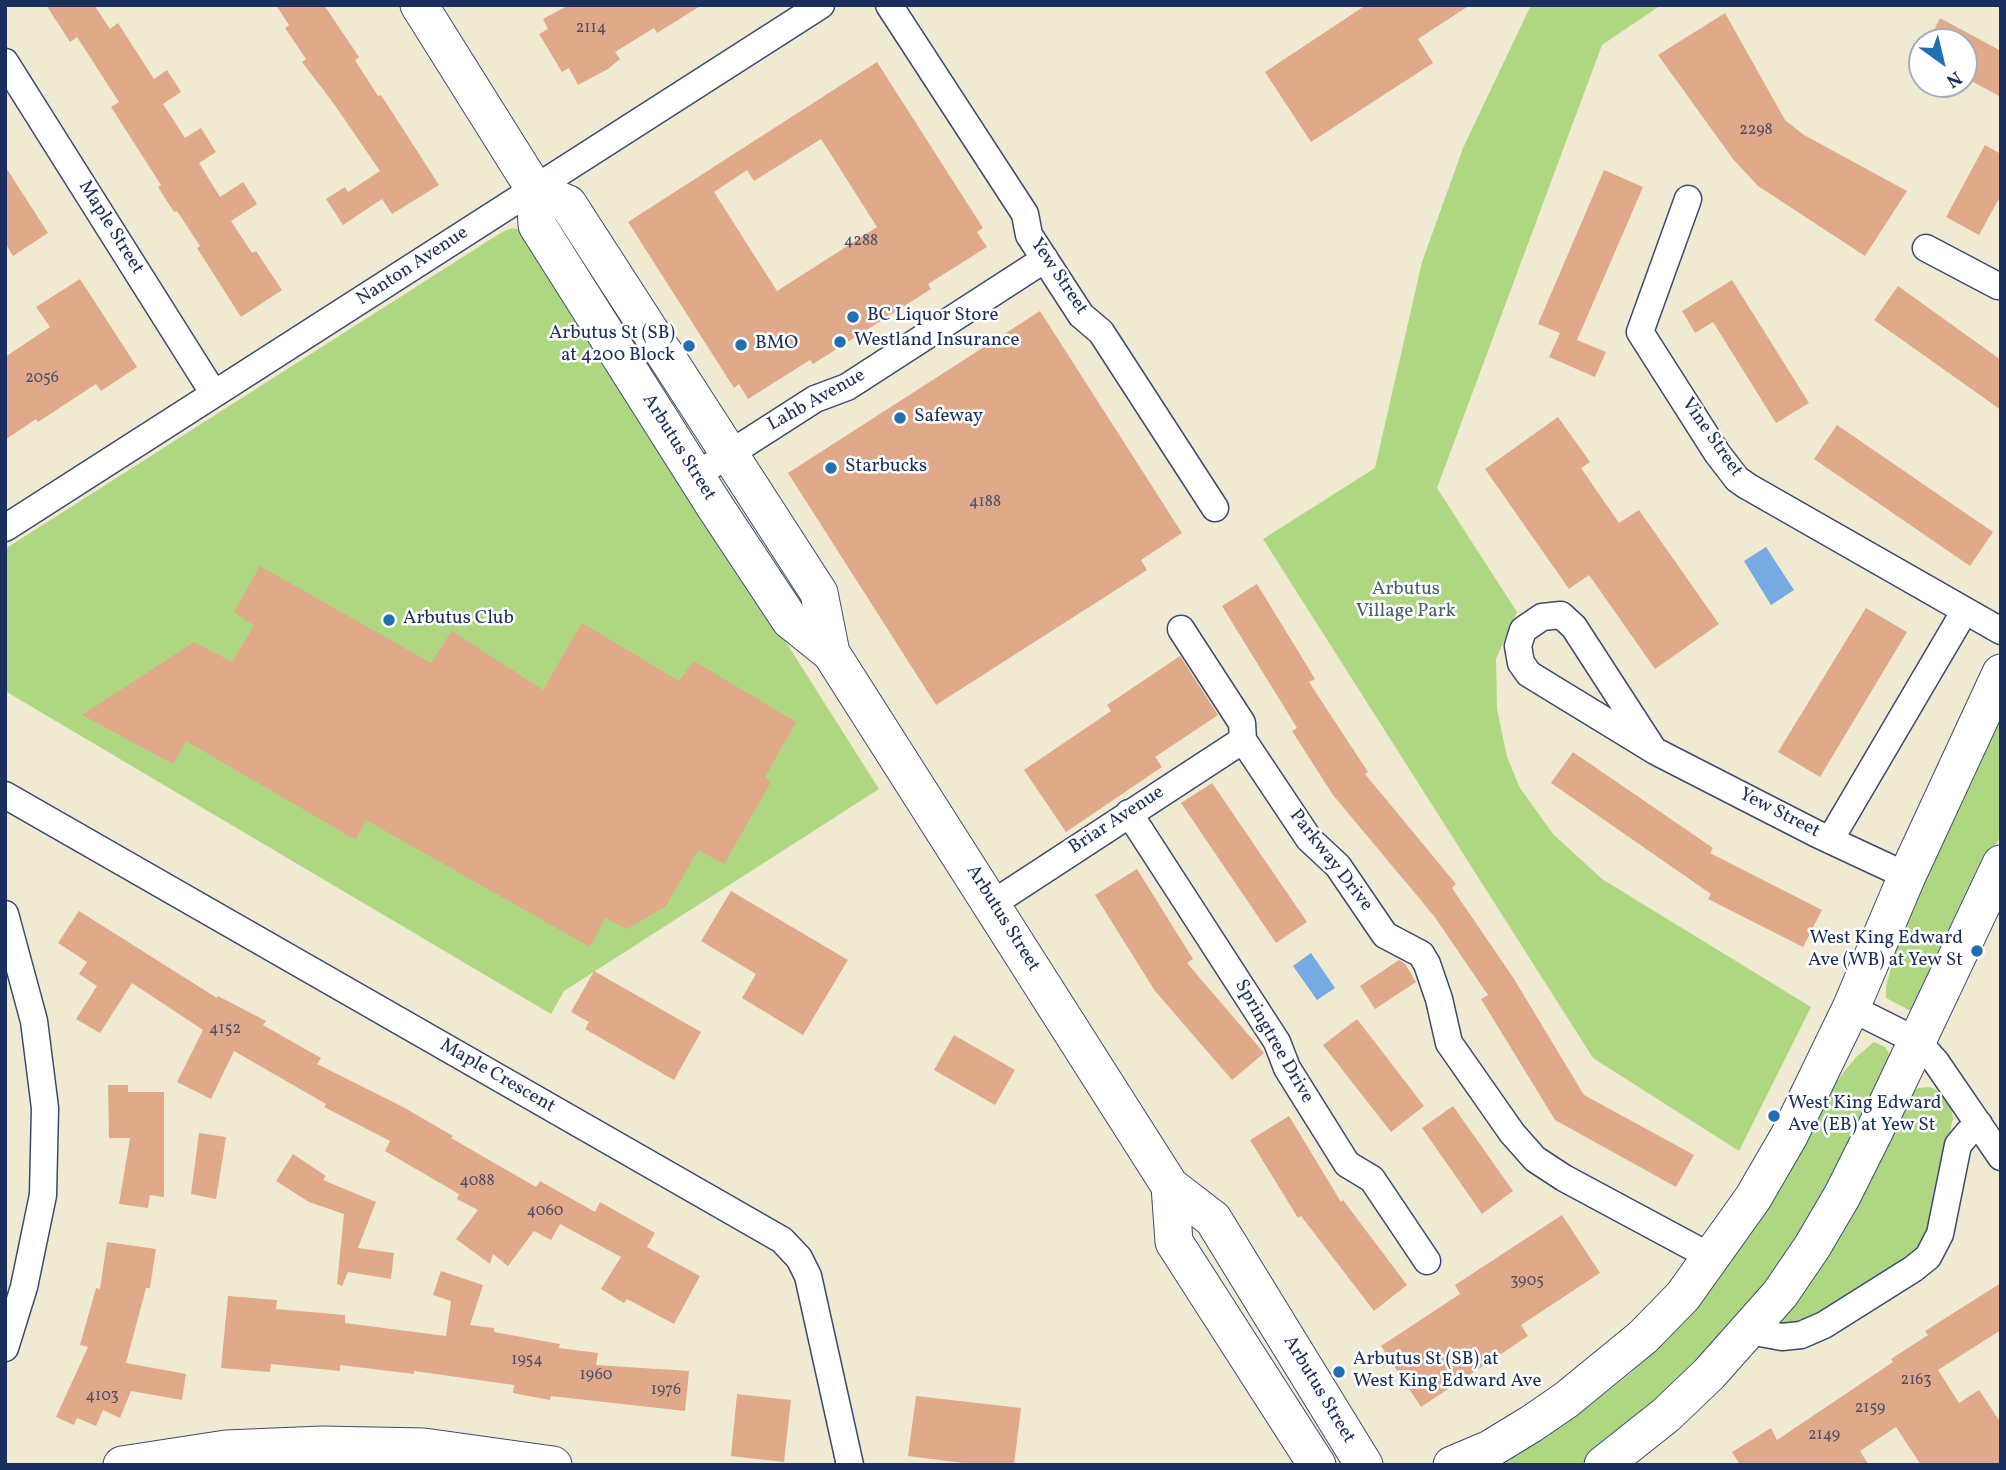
<!DOCTYPE html>
<html>
<head>
<meta charset="utf-8">
<style>
  body { margin:0 }
  #map { position:relative; width:2006px; height:1470px; overflow:hidden; background:#f1ead3; font-family:Vollkorn,serif }
  canvas { display:block }
  .frame { position:absolute; inset:0; border:7px solid #1b2f5e; pointer-events:none }
  .north { position:absolute; left:1908px; top:28px; width:70px; height:70px; box-sizing:border-box; background:#fff; border:2px solid #a4acbf; border-radius:50%; rotate:146deg; font-size:19px; font-weight:700; line-height:28px; text-align:center; color:#1b2f5e }
  .north::after { content:''; display:block; margin:auto; width:24px; height:32px; background:#1f6fb2; clip-path:polygon(50% 0,100% 100%,50% 72%,0 100%) }
</style>
</head>
<body>
<div id="map">
<canvas width="2006" height="1470"></canvas>
<div class="frame"></div>
<div class="north">N</div>
</div>
<script>
const ctx = document.querySelector('canvas').getContext('2d');
ctx.lineJoin = 'round';
function fill(path, color) { ctx.fillStyle = color; ctx.fill(path, 'evenodd'); }
const poly = rows => new Path2D(rows.map(r => 'M' + r).join(''));
function stroke(path, color, width, dash) { ctx.strokeStyle = color; ctx.lineWidth = width; ctx.lineCap = dash ? 'butt' : 'round'; ctx.setLineDash(dash || []); ctx.stroke(path); }
function write(font, color, halo, rows, align = 'center') {
  ctx.font = font + ' Vollkorn,serif'; ctx.lineWidth = 5; ctx.setLineDash([]); ctx.textBaseline = 'middle'; ctx.strokeStyle = halo; ctx.fillStyle = color; for (const [text, x, y, turn = 0] of rows) {
    ctx.save(); ctx.translate(x, y); ctx.rotate((+turn || 0) * Math.PI / 180); ctx.textAlign = isNaN(turn) ? turn : align; if (halo) ctx.strokeText(text, 0, 0); ctx.fillText(text, 0, 0); ctx.restore();
  }
}
fill(poly([
  [1531,5,1661,5,1602,45,1437,488,1517,612,1496,659,1497,709,1507,757,1520,788,1553,834,1602,879,1811,1007,1739,1151,1593,1058,1263,539,1375,468,1422,262,1463,148],
  [512,228,522,230,530,238,879,789,564,991,551,1014,5,691,5,549,502,232],
  [2001,713,2001,834,1919,1007,1911,1011,1886,998,1886,987,1899,936],
  [1874,1042,1885,1047,1889,1053,1885,1077,1822,1207,1739,1324,1617,1438,1580,1465,1499,1465,1576,1416,1632,1372,1672,1334,1705,1298,1813,1112,1855,1058],
  [1930,1087,1940,1092,1951,1108,1953,1118,1929,1233,1918,1253,1810,1321,1780,1326,1778,1320,1911,1093,1918,1088]
]), '#afd781');
fill(poly([
  [1766,547,1794,590,1771,605,1744,561],
  [1311,953,1335,988,1317,1000,1293,966]
]), '#76aae3');
fill(poly([
  [46,5,94,5,110,29,118,23,154,79,167,70,181,92,163,104,185,138,201,128,216,152,199,163,220,197,243,182,257,204,231,221,252,253,256,251,282,290,241,317,197,248,200,246,177,211,174,212,158,187,161,185,111,107,119,102,77,37,70,42],
  [276,5,324,5,359,57,355,60,378,96,381,95,439,185,392,214,382,199,343,225,326,199,345,187,348,192,380,171,334,104,302,62,306,59,285,28,289,25],
  [569,5,702,5,657,33,654,28,615,52,620,59,608,69,578,85,569,68,562,72,539,34,548,29,543,19],
  [1366,5,1470,5,1418,39,1433,63,1311,142,1265,72],
  [1725,13,1785,120,1804,135,1907,191,1865,256,1758,186,1733,159,1658,55],
  [1940,18,2001,51,2001,97,1964,77,1964,42,1928,42],
  [877,62,983,228,977,232,987,247,928,284,931,289,813,364,810,360,748,399,739,384,734,388,628,222],
  [821,139,877,227,777,291,714,192,747,170,754,181],
  [1985,145,2001,154,2001,195,1979,235,1946,217],
  [5,166,48,233,13,256,5,243],
  [1604,170,1643,187,1577,340,1606,352,1595,377,1549,357,1560,333,1538,324],
  [80,279,137,367,101,391,96,384,38,422,36,419,5,440,5,357,50,327,36,307],
  [1732,280,1809,403,1776,423,1713,322,1695,333,1682,311],
  [1898,286,2001,360,2001,410,1874,320],
  [1040,311,1182,533,1141,560,1147,570,936,705,788,473],
  [1558,417,1590,462,1581,468,1619,523,1639,510,1719,624,1655,669,1589,575,1569,589,1485,469],
  [1837,425,1993,532,1970,566,1814,459],
  [260,566,431,663,452,631,543,690,582,623,679,681,694,661,796,722,765,777,771,782,724,864,698,850,666,906,627,929,605,918,590,947,366,820,356,840,186,741,173,764,82,715,194,642,232,662,254,626,234,612],
  [1257,584,1315,679,1309,682,1368,772,1365,774,1456,884,1452,888,1514,979,1584,1095,1694,1155,1676,1187,1555,1120,1481,999,1488,995,1434,916,1333,795,1292,731,1297,728,1222,606],
  [1866,608,1907,632,1820,777,1778,752],
  [1180,656,1218,715,1155,757,1162,767,1066,832,1024,770,1111,711,1107,705],
  [1573,752,1713,848,1710,853,1822,910,1803,947,1708,899,1711,894,1551,783],
  [1212,783,1307,922,1276,943,1181,803],
  [1137,869,1193,959,1187,963,1264,1053,1232,1080,1155,991,1095,895],
  [731,891,848,960,803,1035,742,998,756,974,701,941],
  [79,911,217,998,218,996,266,1021,263,1025,321,1058,317,1064,403,1107,453,1136,451,1138,536,1187,540,1181,595,1212,600,1202,655,1233,647,1247,700,1276,674,1324,627,1299,624,1303,601,1289,621,1257,560,1224,551,1240,534,1231,508,1266,493,1254,490,1264,456,1239,478,1210,457,1199,459,1194,385,1151,390,1141,324,1107,326,1104,234,1051,211,1099,177,1082,203,1030,132,983,100,1033,76,1019,97,986,79,974,87,962,58,943],
  [1399,960,1405,964,1416,982,1375,1009,1360,986],
  [594,971,701,1032,674,1080,585,1029,589,1022,571,1012],
  [1357,1019,1424,1106,1391,1132,1323,1045],
  [954,1035,1015,1070,995,1105,934,1070],
  [108,1085,128,1085,128,1092,164,1092,164,1197,150,1195,148,1208,119,1204,130,1138,109,1138],
  [1453,1106,1513,1191,1482,1214,1422,1128],
  [1289,1116,1341,1202,1343,1200,1407,1285,1374,1311,1301,1216,1298,1218,1250,1140],
  [199,1133,226,1137,216,1199,191,1194],
  [293,1154,326,1176,323,1180,376,1202,358,1248,394,1253,391,1279,348,1272,342,1286,337,1284,344,1214,309,1202,276,1181],
  [1562,1215,1600,1273,1521,1325,1528,1336,1421,1407,1381,1346,1460,1294,1455,1285],
  [107,1242,156,1249,150,1288,146,1288,126,1363,186,1374,182,1400,131,1391,120,1418,103,1410,96,1426,77,1418,74,1425,56,1417,88,1347,80,1345,96,1288,100,1289],
  [441,1271,483,1285,470,1325,494,1328,494,1332,560,1344,559,1348,598,1353,596,1365,689,1371,685,1411,551,1396,550,1400,513,1393,514,1385,414,1371,414,1374,340,1365,340,1371,271,1364,270,1372,221,1368,228,1296,277,1300,276,1309,345,1315,345,1323,446,1336,451,1301,433,1295],
  [2001,1283,2001,1330,1938,1370,1959,1403,1979,1390,2001,1423,2001,1465,1921,1465,1896,1427,1860,1451,1869,1465,1740,1465,1732,1452,1771,1428,1777,1440,1893,1362,1891,1359,1928,1335,1925,1331],
  [737,1394,791,1400,784,1462,731,1456],
  [916,1396,1021,1408,1014,1465,979,1465,908,1456]
]), '#e0a98a');
const minor = poly([
  [889,5,1025,214,1029,235,1081,315,1101,332,1215,508],
  [5,62,214,394],
  [1688,199,1640,332,1717,453,1737,479,1747,486,2001,631],
  [1926,248,1998,286],
  [695,476,815,399,847,387,1045,259],
  [5,528,821,5],
  [1181,629,1242,723,1243,740,1309,839,1338,866,1385,935,1421,954,1427,964,1439,999,1449,1043,1512,1133,1535,1159,1564,1178,1711,1257],
  [1653,749,1574,627,1561,615,1542,617,1523,630,1518,646,1521,663,1529,674,1655,751,1817,834,1907,876],
  [5,795,782,1240,799,1258,808,1276,850,1465],
  [1129,813,1277,1042,1287,1068,1347,1164,1372,1179,1427,1261],
  [1830,840,1964,612],
  [992,904,1243,740],
  [5,914,34,1021,45,1108,43,1195,24,1287,5,1348],
  [1851,1008,1917,1041,1936,1062,2001,1157],
  [1749,1331,1782,1337,1801,1335,1824,1325,1913,1269,1928,1257,1940,1234,1958,1145,1968,1133,1979,1124]
]);
const secondary = poly([
  [419,5,535,190,537,225,714,505,790,620,831,653,1170,1186,1213,1219,1364,1465],
  [535,190,568,204,819,593,831,653],
  [1170,1186,1174,1242,1317,1465],
  [122,1465,226,1449,322,1445,424,1447,553,1465],
  [1452,1465,1490,1449,1531,1424,1566,1400,1643,1337,1683,1296,1753,1198,1789,1136,1851,1008,1907,876,2001,673],
  [1603,1465,1666,1415,1709,1374,1780,1294,1812,1247,1842,1196,1874,1132,2001,864]
]);
stroke(minor, '#3b4b70', 29);
stroke(secondary, '#3b4b70', 39);
stroke(minor, '#fff', 26);
stroke(secondary, '#fff', 37);
for (const [x, y, r, color] of [
  [853,317,7,"#1f6fb2"],
  [840,342,7,"#1f6fb2"],
  [741,345,7,"#1f6fb2"],
  [689,346,7,"#1f6fb2"],
  [900,418,7,"#1f6fb2"],
  [831,468,7,"#1f6fb2"],
  [389,620,7,"#1f6fb2"],
  [1977,951,7,"#1f6fb2"],
  [1774,1116,7,"#1f6fb2"],
  [1339,1372,7,"#1f6fb2"]
]) { const dot = new Path2D(); dot.arc(x, y, r, 0, 2 * Math.PI); ctx.fillStyle = color; ctx.fill(dot); stroke(dot, '#fff', 2.5); }
write('16px', '#4c4e69', null, [
  ["2114",591,29],
  ["2298",1756,131],
  ["4288",861,242],
  ["2056",42,379],
  ["4188",985,503],
  ["4152",225,1030],
  ["4088",477,1182],
  ["4060",545,1212],
  ["3905",1527,1282],
  ["1954",527,1361],
  ["1960",596,1376],
  ["2163",1916,1381],
  ["1976",666,1391],
  ["4103",102,1397],
  ["2159",1870,1409],
  ["2149",1824,1436]
]);
write('19px', '#1b2f5e', '#fff', [
  ["Maple Street",110,228,58],
  ["Nanton Avenue",413,267,-33],
  ["Yew Street",1058,277,56],
  ["Lahb Avenue",817,401,-29],
  ["Vine Street",1711,438,55],
  ["Arbutus Street",678,448,58],
  ["Yew Street",1779,814,27],
  ["Briar Avenue",1117,821,-33],
  ["Parkway Drive",1330,861,52],
  ["Arbutus Street",1002,919,58],
  ["Springtree Drive",1273,1042,60],
  ["Maple Crescent",497,1077,30],
  ["Arbutus Street",1318,1390,59]
]);
write('19px', '#1b2f5e', '#fff', [
  ["BC Liquor Store",867,317],
  ["Arbutus St (SB)",675,335,"right"],
  ["at 4200 Block",675,357,"right"],
  ["Westland Insurance",854,342],
  ["BMO",755,345],
  ["Safeway",914,418],
  ["Starbucks",845,468],
  ["Arbutus Club",403,620],
  ["West King Edward",1963,940,"right"],
  ["Ave (WB) at Yew St",1963,962,"right"],
  ["West King Edward",1788,1105],
  ["Ave (EB) at Yew St",1788,1127],
  ["Arbutus St (SB) at",1353,1361],
  ["West King Edward Ave",1353,1383]
], 'left');
write('19px', '#476168', '#fff', [
  ["Arbutus",1406,591],
  ["Village Park",1406,613]
]);
</script>
</body>
</html>
